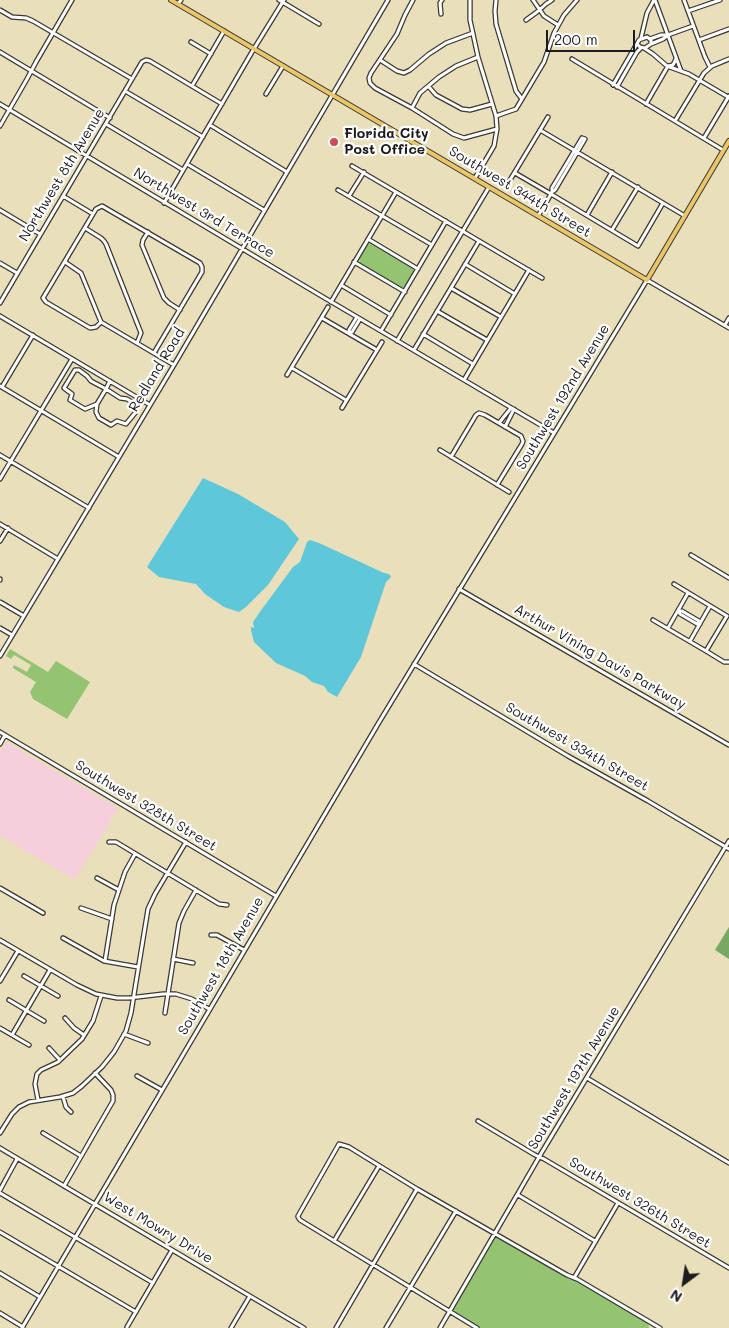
<!DOCTYPE html>
<html>
<head>
<meta charset="utf-8">
<style>
  body { margin:0 }
  #map { position:relative; width:729px; height:1328px; overflow:hidden; background:#e9dfbb; font-family:Mali,sans-serif }
  canvas { display:block }
  .north { position:absolute; left:659px; top:1258px; width:50px; height:50px; -webkit-text-stroke:4px #fff; paint-order:stroke; rotate:211deg; font-size:14px; font-weight:700; line-height:20px; text-align:center; color:#1c1c1c }
  .north::after { content:''; display:block; margin:auto; width:18px; height:22px; background:#1c1c1c; clip-path:polygon(50% 0,100% 100%,50% 72%,0 100%) }
  .scale { position:absolute; left:546px; top:30px; width:89px; height:22px; box-sizing:border-box; border:2px solid #1c1c1c; border-top:0; padding-left:6px; font-size:15px; line-height:18px; white-space:nowrap; color:#1c1c1c; -webkit-text-stroke:4px #fff; paint-order:stroke }
</style>
</head>
<body>
<div id="map">
<canvas width="729" height="1328"></canvas>
<div class="north">N</div>
<div class="scale">200 m</div>
</div>
<script>
const ctx = document.querySelector('canvas').getContext('2d');
ctx.lineJoin = 'round';
function fill(path, color) { ctx.fillStyle = color; ctx.fill(path, 'evenodd'); }
const poly = rows => new Path2D(rows.map(r => 'M' + r).join(''));
function stroke(path, color, width, dash) { ctx.strokeStyle = color; ctx.lineWidth = width; ctx.lineCap = dash ? 'butt' : 'round'; ctx.setLineDash(dash || []); ctx.stroke(path); }
function write(font, color, halo, rows, align = 'center') {
  ctx.font = font + ' Mali,sans-serif'; ctx.lineWidth = 4.5; ctx.setLineDash([]); ctx.textBaseline = 'middle'; ctx.strokeStyle = halo; ctx.fillStyle = color; for (const [text, x, y, turn = 0] of rows) {
    ctx.save(); ctx.translate(x, y); ctx.rotate((+turn || 0) * Math.PI / 180); ctx.textAlign = isNaN(turn) ? turn : align; if (halo) ctx.strokeText(text, 0, 0); ctx.fillText(text, 0, 0); ctx.restore();
  }
}
fill(poly([
  [6,742,118,808,75,880,0,836,0,752]
]), '#f5cfdb');
fill(poly([
  [370,243,412,267,414,272,406,286,404,287,400,287,360,264,359,258,366,245],
  [10,649,48,672,56,661,90,682,67,719,33,699,30,692,36,682,13,668,14,665,27,672,31,665,14,655,11,659,6,656],
  [497,1236,570,1279,577,1280,648,1323,649,1328,478,1328,454,1312,453,1309,494,1237]
]), '#94c372');
fill(poly([
  [729,927,729,959,715,950]
]), '#77a964');
fill(poly([
  [203,478,238,494,285,522,299,539,268,585,246,607,239,612,224,607,205,594,196,584,159,577,147,567],
  [310,540,319,543,384,573,389,574,391,577,386,582,361,657,337,697,328,692,324,686,312,682,305,676,276,663,254,642,251,630,251,627,254,628,253,622,262,609,293,567,300,562,307,542]
]), '#5ec7da');
const minor = poly([
  [279,0,319,24],
  [413,0,405,15,397,34,371,73,369,78,370,83,375,88,412,108,453,134,464,138,497,129],
  [470,0,470,20,478,57,496,116,497,129,494,146,475,178],
  [496,0,495,11,496,24,516,91,522,99],
  [533,0,544,16,558,25],
  [655,0,681,71],
  [684,0,705,57,710,67],
  [178,4,181,0],
  [0,10,12,17,26,18,33,21,132,79],
  [688,11,720,0],
  [441,14,440,3,442,0],
  [526,20,537,12,546,4,552,0],
  [647,37,651,40,651,44,645,48,640,47,637,44,639,40,647,37],
  [641,38,647,13,654,0],
  [650,39,661,35,667,35],
  [699,40,729,29],
  [191,42,211,54],
  [651,44,663,39,668,35,693,26],
  [644,48,653,54,667,66,689,74,728,97],
  [0,52,110,118],
  [572,59,723,150],
  [380,60,397,71,404,73,410,70,429,54,446,43,473,33],
  [613,85,638,42],
  [192,86,224,31],
  [429,87,436,95,462,109,470,110,492,104],
  [617,87,637,52,641,48],
  [125,91,203,137],
  [266,94,283,66],
  [0,104,318,294,554,433],
  [646,104,668,66,673,65,676,59],
  [412,108,420,93,439,77,456,66,478,57],
  [496,116,516,109,522,99,544,62,554,33,564,15,577,0],
  [675,121,704,73,712,66,729,59],
  [106,124,183,170],
  [210,125,287,172],
  [0,126,27,79,36,62,72,0],
  [540,130,685,216],
  [582,138,585,139,555,190,552,192,552,188,582,138],
  [704,138,729,96],
  [187,164,264,210],
  [352,166,542,278],
  [515,173,551,194,552,192],
  [507,185,548,117],
  [338,190,432,245],
  [63,196,93,214],
  [349,196,364,172],
  [164,203,252,52,284,0],
  [0,210,40,234],
  [587,215,612,172],
  [538,216,551,194,638,246,663,203],
  [85,228,101,238,104,241,106,244,141,333,137,343],
  [612,230,638,187],
  [148,232,143,240,142,245,164,298,169,303,180,310],
  [368,239,418,269],
  [65,262,81,273,101,322,174,365],
  [354,262,405,292],
  [0,263,17,273],
  [465,264,515,294],
  [341,285,391,315],
  [451,288,501,317],
  [331,302,396,192],
  [0,303,142,62,146,60,150,61,222,104],
  [437,311,487,340],
  [0,316,150,405],
  [357,317,349,330,349,333,352,332,360,319],
  [322,318,377,350],
  [101,322,96,327,90,328,46,302,43,298,96,209,102,206,200,263,202,267,202,272,154,353],
  [725,325,729,318],
  [381,331,446,221],
  [423,334,473,364],
  [397,341,489,187],
  [414,350,479,241],
  [292,368,346,400],
  [287,375,328,307],
  [464,380,529,270],
  [0,386,119,457],
  [2,387,33,335],
  [97,404,85,409,70,400,72,394,64,388,75,370,79,370,87,376,91,381,106,389,120,398,127,399,135,404,136,408,135,413,126,424,117,421,111,425,99,418,96,412,97,404,106,389,110,381],
  [342,408,382,342],
  [499,423,511,408],
  [505,427,514,409],
  [440,450,509,492],
  [0,455,89,508],
  [451,457,476,415,479,413,485,415,521,436,523,441,522,444,497,485],
  [0,479,72,359],
  [0,524,58,559],
  [0,541,8,528],
  [691,555,729,578],
  [0,580,0,579],
  [459,589,729,745],
  [0,602,24,616],
  [679,611,682,611,699,621,698,623],
  [679,612,680,614,697,624,698,623,700,624],
  [653,620,706,651,727,616,674,584],
  [0,628,12,635],
  [668,628,688,593],
  [690,641,710,606],
  [706,651,724,662,729,662],
  [0,656,174,365,388,0],
  [414,664,568,756,648,801,729,849],
  [0,732,276,896],
  [0,744,5,735],
  [109,842,116,842,219,904,227,905],
  [97,878,119,890],
  [0,888,43,913],
  [81,908,112,919],
  [211,935,217,935,244,950],
  [63,938,104,961,138,967],
  [0,940,77,985,96,994,117,998,129,998,163,994,176,994,192,999,209,1009],
  [173,959,193,963],
  [105,961,114,905,125,872,135,854],
  [24,976,58,996],
  [0,981,18,951],
  [9,1000,44,1021],
  [165,1013,179,923,184,911,196,890],
  [65,1018,74,1028,84,1035],
  [0,1028,29,1045],
  [124,1034,148,1043],
  [12,1035,50,970],
  [49,1048,60,1060],
  [137,1076,162,1090],
  [587,1078,729,1163],
  [63,1097,66,1107,71,1112],
  [38,1100,35,1084,37,1074,41,1070,58,1062,82,1039,93,1021,101,996],
  [478,1121,535,1155,544,1159,729,1268],
  [0,1133,12,1114,19,1107,29,1102,60,1097,73,1093,82,1086,102,1067,114,1052,126,1031,131,1013,148,909,155,894,186,842],
  [43,1133,81,1156],
  [0,1148,304,1328],
  [64,1186,113,1101,113,1095,111,1090,95,1073],
  [417,1189,349,1147,339,1144,298,1216,298,1217,300,1220,477,1328],
  [0,1190,17,1159],
  [0,1193,153,1283],
  [518,1195,595,1241],
  [0,1232,136,1312],
  [334,1241,379,1166],
  [0,1273,40,1297],
  [574,1278,618,1203],
  [0,1313,23,1327],
  [127,1327,172,1250],
  [22,1328,378,724,647,280,729,328],
  [231,1328,250,1296],
  [336,1328,417,1189,567,1275,577,1279,660,1328],
  [386,1328,456,1211],
  [440,1328,542,1152,729,841]
]);
const major = poly([
  [171,0,647,280,729,141]
]);
stroke(minor, '#3b3934', 5.5);
stroke(major, '#3b3934', 6);
stroke(minor, '#fff', 3);
stroke(major, '#eac669', 4);
for (const [x, y, r, color] of [
  [334,142,5,"#d1495b"]
]) { const dot = new Path2D(); dot.arc(x, y, r, 0, 2 * Math.PI); ctx.fillStyle = color; ctx.fill(dot); stroke(dot, '#fff', 2); }
write('bold 14px', '#1c1c1c', '#fff', [
  ["Florida City",344,134],
  ["Post Office",344,150]
], 'left');
write('14px', '#1c1c1c', '#fff', [
  ["Northwest 8th Avenue",62,175,-59],
  ["Southwest 344th Street",520,192,31],
  ["Northwest 3rd Terrace",204,213,31],
  ["Redland Road",157,370,-59],
  ["Southwest 192nd Avenue",563,397,-59],
  ["Arthur Vining Davis Parkway",600,657,30],
  ["Southwest 334th Street",577,747,30],
  ["Southwest 328th Street",146,806,31],
  ["Southwest 18th Avenue",221,966,-60],
  ["Southwest 197th Avenue",574,1078,-59],
  ["Southwest 326th Street",640,1203,31],
  ["West Mowry Drive",158,1228,31]
]);
</script>
</body>
</html>
